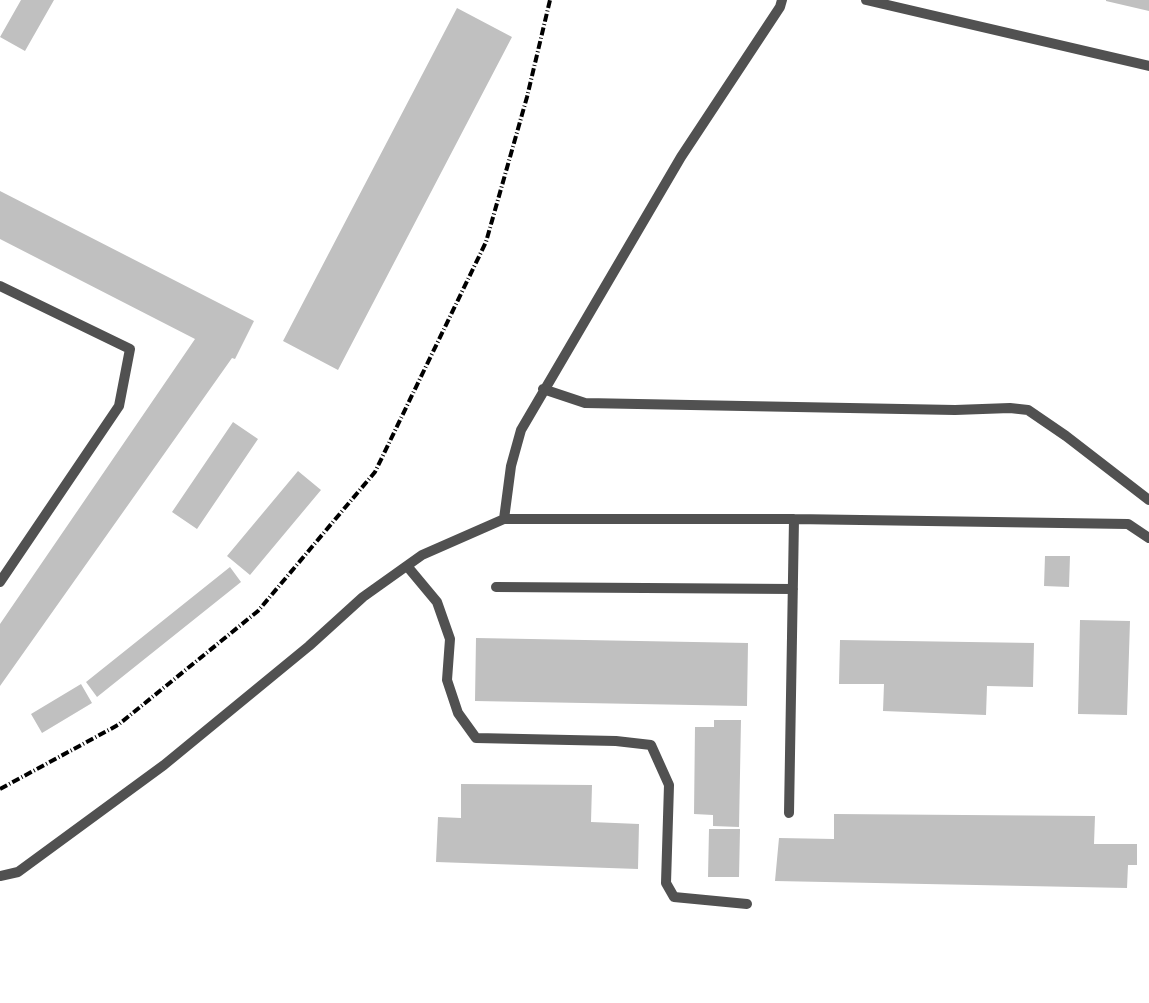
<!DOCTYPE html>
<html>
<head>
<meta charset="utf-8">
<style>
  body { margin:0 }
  canvas { display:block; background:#fff }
</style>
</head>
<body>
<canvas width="1149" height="1003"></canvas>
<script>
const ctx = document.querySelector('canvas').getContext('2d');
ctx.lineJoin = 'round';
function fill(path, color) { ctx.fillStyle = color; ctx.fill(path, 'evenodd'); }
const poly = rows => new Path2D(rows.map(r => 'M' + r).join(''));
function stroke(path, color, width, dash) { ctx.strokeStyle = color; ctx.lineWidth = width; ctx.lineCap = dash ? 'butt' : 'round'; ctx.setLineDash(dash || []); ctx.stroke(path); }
fill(poly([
  [21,0,54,0,25,51,0,37],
  [1149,0,1149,11,1106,1,1106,0],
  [457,8,512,37,338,370,283,341],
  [0,191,254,321,235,359,232,358,0,686,0,624,195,339,0,239],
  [233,422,258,439,197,529,172,512],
  [298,471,321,490,250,575,227,556],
  [1045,556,1070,556,1069,587,1044,586],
  [230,567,241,582,97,697,86,682],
  [1080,620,1130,621,1127,715,1078,714],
  [476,638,748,643,747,706,475,701],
  [840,640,1034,643,1033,687,987,686,986,715,883,711,884,684,839,684],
  [81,684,92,703,42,733,31,714],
  [714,720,741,720,739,827,713,826,713,815,694,814,695,727,714,727],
  [461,784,592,785,591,822,639,824,638,869,436,862,438,817,461,818],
  [834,814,1095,816,1094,844,1137,844,1137,865,1128,865,1127,888,775,881,779,838,834,839],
  [709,829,740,829,739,877,708,877]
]), '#c0c0c0');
stroke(poly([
  [866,0,1149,66],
  [0,286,130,349,119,406,0,582],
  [543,389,585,403,955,410,1010,408,1028,410,1066,436,1149,500],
  [504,519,511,466,521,430,681,157,780,7,782,0],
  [407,566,437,602,450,639,447,680,458,713,476,738,616,741,651,745,669,785,666,883,674,897,747,904],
  [496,587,793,589],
  [789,813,794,519],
  [0,876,18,872,164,765,309,646,363,597,422,555,504,519,794,519,1128,524,1149,538]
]), '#515151', 10);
stroke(poly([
  [0,789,118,725,258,611,375,472,486,242,527,97,550,0]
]), '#000', 4, [8, 2.5, 1, 2.5]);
</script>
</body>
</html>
